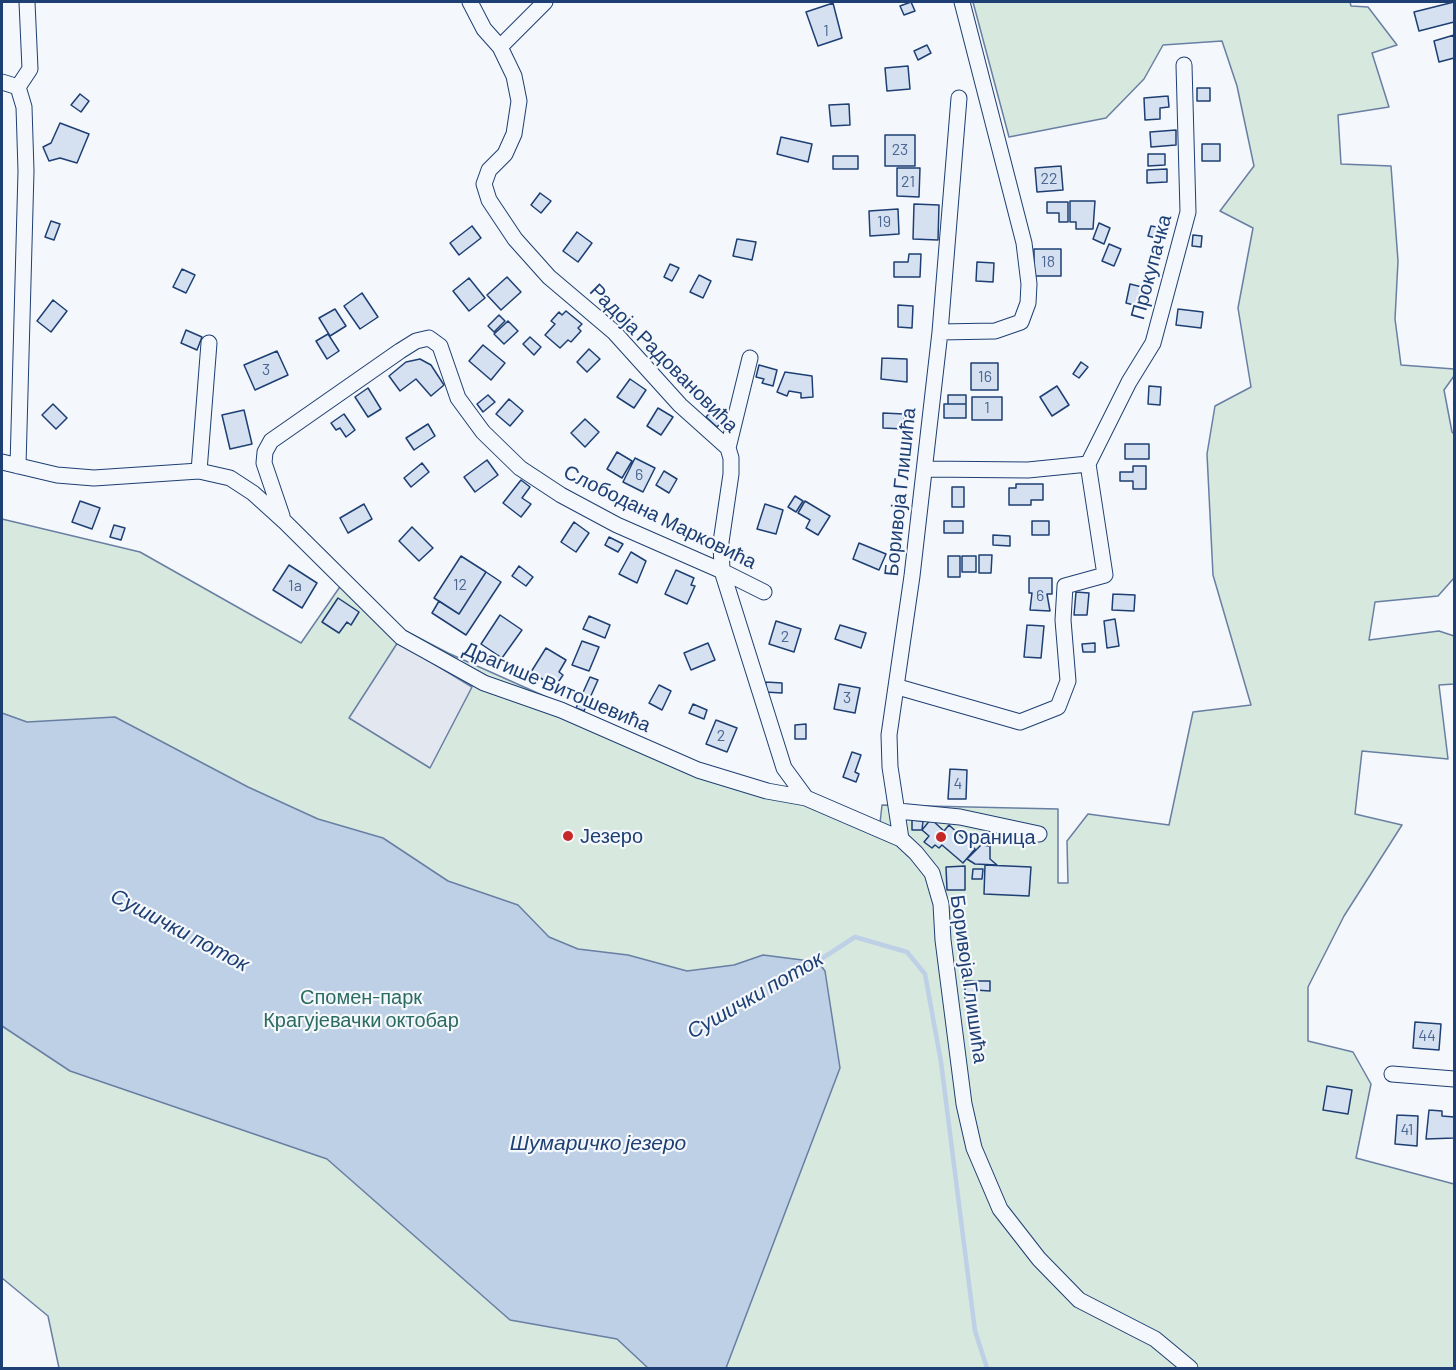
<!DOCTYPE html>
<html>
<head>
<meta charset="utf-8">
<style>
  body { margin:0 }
  #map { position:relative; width:1456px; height:1370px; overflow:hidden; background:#f4f7fb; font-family:Barlow,sans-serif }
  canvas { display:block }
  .frame { position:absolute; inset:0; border:3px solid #1d3f73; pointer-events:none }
</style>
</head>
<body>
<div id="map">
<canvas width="1456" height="1370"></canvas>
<div class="frame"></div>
</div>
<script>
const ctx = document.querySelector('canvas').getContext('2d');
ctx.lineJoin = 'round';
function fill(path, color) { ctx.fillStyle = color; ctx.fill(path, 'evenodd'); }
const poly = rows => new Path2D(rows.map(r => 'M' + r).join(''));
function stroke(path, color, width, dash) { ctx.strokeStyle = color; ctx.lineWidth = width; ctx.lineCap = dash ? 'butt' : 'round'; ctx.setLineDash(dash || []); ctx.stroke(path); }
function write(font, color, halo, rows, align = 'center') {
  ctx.font = font + ' Barlow,sans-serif'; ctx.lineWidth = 4.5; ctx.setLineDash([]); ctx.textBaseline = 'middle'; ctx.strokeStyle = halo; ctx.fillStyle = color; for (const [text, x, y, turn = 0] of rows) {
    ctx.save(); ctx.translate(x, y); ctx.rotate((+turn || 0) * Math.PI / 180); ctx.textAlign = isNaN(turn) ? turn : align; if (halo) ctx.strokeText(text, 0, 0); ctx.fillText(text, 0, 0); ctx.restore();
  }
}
const green = poly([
  [973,2,1350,2,1351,6,1368,7,1397,45,1372,53,1389,107,1338,115,1341,164,1391,166,1398,261,1395,319,1401,365,1454,369,1454,376,1444,390,1452,432,1454,434,1454,578,1438,596,1375,602,1369,640,1439,631,1454,636,1454,684,1439,685,1448,759,1362,751,1355,814,1402,825,1344,916,1308,987,1308,1041,1353,1052,1371,1084,1356,1158,1454,1184,1454,1368,59,1368,48,1316,2,1278,2,519,140,552,301,643,346,578,398,627,448,653,683,758,880,823,882,805,1058,809,1058,883,1068,883,1067,841,1088,814,1169,825,1193,712,1251,705,1213,575,1207,454,1215,406,1251,387,1238,308,1253,228,1220,211,1254,166,1237,86,1222,41,1163,45,1144,79,1106,118,1009,137,973,2]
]);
fill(green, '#d7e8df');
stroke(green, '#687fa3', 1.5);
const parking = poly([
  [398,642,472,687,430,768,349,718,398,642]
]);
fill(parking, '#e3e8f0');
stroke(parking, '#687fa3', 1.5);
const water = poly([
  [2,713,27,722,115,717,248,787,318,819,383,838,448,881,518,905,549,937,578,949,628,955,687,971,734,965,763,955,818,962,825,971,840,1068,726,1368,648,1368,617,1339,510,1320,327,1159,70,1071,2,1026,2,713]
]);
fill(water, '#bed0e5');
stroke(water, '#687fa3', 1.5);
stroke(poly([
  [815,963,855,937,907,952,925,974,941,1062,975,1331,987,1368]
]), '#bed0e5', 4.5);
const building = poly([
  [911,2,915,11,904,15,900,6,911,2],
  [1454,2,1454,22,1419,31,1414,12,1454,2],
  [833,3,842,38,818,46,806,12,833,3],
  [1454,35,1454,58,1439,62,1434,41,1454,35],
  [927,45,931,53,918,60,914,51,927,45],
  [908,66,910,89,887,91,885,68,908,66],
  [1197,88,1210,88,1210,101,1197,101,1197,88],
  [80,94,89,101,81,112,71,105,80,94],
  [1168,96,1169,107,1160,108,1160,119,1145,120,1144,98,1168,96],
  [849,104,850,125,831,126,829,105,849,104],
  [60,123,89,134,77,163,60,158,49,161,43,147,51,143,60,123],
  [1176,130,1176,145,1151,147,1150,132,1176,130],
  [885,135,915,135,915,166,885,166,885,135],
  [781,137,812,144,808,162,777,154,781,137],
  [1202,144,1220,144,1220,161,1202,161,1202,144],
  [1148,154,1165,154,1165,165,1148,166,1148,154],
  [833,156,858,156,858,169,833,169,833,156],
  [1061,166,1063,190,1037,192,1035,168,1061,166],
  [897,168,920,168,919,197,897,196,897,168],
  [1167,169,1167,182,1147,183,1147,170,1167,169],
  [540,193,551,201,541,213,531,205,540,193],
  [1070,201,1095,201,1093,229,1076,229,1076,222,1070,222,1070,201],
  [1047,202,1068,202,1068,222,1059,222,1059,213,1047,213,1047,202],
  [914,204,939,205,938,240,913,239,914,204],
  [898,209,899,234,870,236,869,211,898,209],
  [51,221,60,224,54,240,45,237,51,221],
  [1099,223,1110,228,1104,244,1093,239,1099,223],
  [472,226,481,238,459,255,450,243,472,226],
  [1151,226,1163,228,1160,239,1148,236,1151,226],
  [577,232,592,243,578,262,563,251,577,232],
  [1193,235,1202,236,1201,247,1192,246,1193,235],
  [737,239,756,242,752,260,733,256,737,239],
  [1109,244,1121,249,1114,266,1102,261,1109,244],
  [1034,249,1061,249,1061,276,1034,276,1034,249],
  [909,254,921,254,920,277,894,277,894,262,908,262,909,254],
  [977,262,994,263,993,282,976,281,977,262],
  [670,264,679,268,672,281,664,277,670,264],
  [182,269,195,275,186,293,173,287,182,269],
  [699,275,711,281,703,298,690,292,699,275],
  [507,277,521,292,501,310,487,295,507,277],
  [469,278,485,298,469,311,453,291,469,278],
  [1130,284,1150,289,1146,308,1126,303,1130,284],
  [362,293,378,317,360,329,344,306,362,293],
  [53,300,67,311,51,332,37,321,53,300],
  [898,305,913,306,912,328,898,327,898,305],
  [335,309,346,326,330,336,319,318,335,309],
  [1178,309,1203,312,1201,328,1176,325,1178,309],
  [566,311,582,324,578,328,581,331,571,342,568,340,560,348,545,335,555,324,551,321,559,312,562,315,566,311],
  [499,315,505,321,494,332,488,326,499,315],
  [508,321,518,331,504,344,494,334,508,321],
  [186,330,202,337,197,350,181,343,186,330],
  [328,334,339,351,327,359,316,341,328,334],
  [530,337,541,347,534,355,523,344,530,337],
  [483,345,505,363,491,380,469,361,483,345],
  [589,349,600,359,587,372,577,362,589,349],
  [277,351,288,375,255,390,244,365,277,351],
  [882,358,907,359,907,382,881,379,882,358],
  [420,359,431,365,444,385,431,396,416,379,400,391,389,376,406,362,420,359],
  [1081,362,1088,367,1079,378,1073,374,1081,362],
  [971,363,998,363,998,390,971,390,971,363],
  [759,365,777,370,773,386,762,383,764,379,756,377,759,365],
  [785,372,812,376,813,397,801,398,801,393,789,391,787,396,777,392,785,372],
  [630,379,646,390,634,408,617,397,630,379],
  [1057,386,1069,405,1052,416,1040,397,1057,386],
  [1149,386,1161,387,1160,405,1148,404,1149,386],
  [368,388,381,409,368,417,355,397,368,388],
  [488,395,495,402,483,412,477,404,488,395],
  [948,395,966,395,966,404,948,404,948,395],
  [972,397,1002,397,1002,420,972,420,972,397],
  [509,399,523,411,510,426,496,414,509,399],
  [53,404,67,418,56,429,42,415,53,404],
  [944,404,966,404,966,418,944,418,944,404],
  [715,407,726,417,717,427,706,417,715,407],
  [658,408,673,417,661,435,647,426,658,408],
  [244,410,252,444,230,449,222,415,244,410],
  [883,413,904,414,904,429,883,428,883,413],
  [344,414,355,430,346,437,340,428,336,430,331,423,344,414],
  [585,419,599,432,585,447,571,433,585,419],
  [428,424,435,436,414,450,406,438,428,424],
  [1125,444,1149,444,1149,459,1125,459,1125,444],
  [617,452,632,461,622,478,607,469,617,452],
  [635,458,655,468,643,492,623,482,635,458],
  [487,460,498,475,475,492,464,477,487,460],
  [422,463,429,472,411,487,404,478,422,463],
  [1133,466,1146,466,1146,489,1133,489,1133,481,1120,481,1120,472,1133,472,1133,466],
  [664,471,677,479,669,493,656,485,664,471],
  [521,480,530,487,522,498,531,504,521,517,503,503,521,480],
  [1016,484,1043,484,1043,500,1031,500,1031,505,1009,505,1009,488,1016,488,1016,484],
  [952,487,964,487,964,507,952,507,952,487],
  [795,496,803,501,796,512,788,507,795,496],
  [80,501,100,508,92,529,72,522,80,501],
  [805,501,830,516,818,535,806,528,810,520,798,513,805,501],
  [364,504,372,519,348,533,340,518,364,504],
  [765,504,783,510,776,534,757,529,765,504],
  [944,521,963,521,963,533,944,533,944,521],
  [1032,521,1049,521,1049,535,1032,535,1032,521],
  [574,522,589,533,576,552,561,542,574,522],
  [114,525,125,528,121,540,110,537,114,525],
  [412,527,433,548,419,561,399,541,412,527],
  [993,535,1010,536,1010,546,993,545,993,535],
  [609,537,623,544,618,552,605,545,609,537],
  [859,543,886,554,879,570,853,559,859,543],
  [631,552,646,561,637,583,619,574,631,552],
  [979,555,992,555,991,573,979,573,979,555],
  [461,556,486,572,459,614,434,598,461,556],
  [948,556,960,556,960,577,948,577,948,556],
  [962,556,976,556,976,572,962,572,962,556],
  [289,565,317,583,302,608,273,590,289,565],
  [519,566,533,577,526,586,512,576,519,566],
  [676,570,694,578,691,585,695,586,687,604,665,594,676,570],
  [486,572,501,582,466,635,432,613,439,601,459,614,486,572],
  [1029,578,1052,578,1052,594,1047,594,1050,611,1030,610,1032,593,1029,593,1029,578],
  [1076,592,1089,593,1087,615,1074,615,1076,592],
  [1113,594,1135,595,1134,611,1112,610,1113,594],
  [338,598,359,612,351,625,347,622,339,633,322,622,338,598],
  [500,615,522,630,502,658,481,644,500,615],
  [589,616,610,625,605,638,583,629,589,616],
  [1115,619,1119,646,1107,648,1104,621,1115,619],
  [776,621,801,629,794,652,769,644,776,621],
  [840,625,866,633,861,648,835,639,840,625],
  [1027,625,1044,626,1041,658,1024,657,1027,625],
  [582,641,599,647,589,671,572,665,582,641],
  [708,643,715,660,691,670,684,653,708,643],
  [1095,643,1095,652,1083,652,1082,644,1095,643],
  [546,648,566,660,559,672,563,675,555,687,531,672,546,648],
  [590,677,598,680,584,711,576,708,590,677],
  [766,682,782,683,782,693,765,692,766,682],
  [839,684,860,688,855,713,834,709,839,684],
  [659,685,671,691,662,710,649,703,659,685],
  [693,704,707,710,704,719,689,713,693,704],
  [716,720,737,728,727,752,706,744,716,720],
  [806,724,806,739,795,739,795,725,806,724],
  [852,752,861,755,855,772,859,774,856,782,843,777,852,752],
  [950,769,967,770,966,799,948,799,950,769],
  [931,819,944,831,949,825,975,849,963,863,942,845,939,848,935,845,932,848,924,842,929,836,922,830,931,819],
  [912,820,923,821,922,830,912,830,912,820],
  [981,845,990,846,990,859,997,865,975,864,967,859,981,845],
  [985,865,1031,867,1029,896,984,894,985,865],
  [965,866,965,890,947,890,946,867,965,866],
  [973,869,983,869,982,879,972,879,973,869],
  [965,981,990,981,990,991,975,990,975,1000,965,1000,965,981],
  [1415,1022,1441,1024,1439,1050,1413,1048,1415,1022],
  [1327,1086,1352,1090,1348,1114,1323,1110,1327,1086],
  [1429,1110,1442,1111,1442,1116,1454,1117,1454,1138,1426,1139,1429,1110],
  [1397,1115,1418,1116,1417,1146,1395,1144,1397,1115]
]);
fill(building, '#d5e0f0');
stroke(building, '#1d3f73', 1.5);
const minor = poly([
  [470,2,484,29,500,47,514,76,519,101,514,134,505,154,489,170,484,184,489,200,515,239,549,277,614,332,680,405,728,448,731,458,731,474,721,542,722,571,784,768,806,798],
  [500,47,545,2],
  [2,82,18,87],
  [940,332,959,98],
  [728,448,750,358],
  [2,462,57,475,94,478,199,471,230,478,253,493,285,522,401,637,484,683,561,710,698,770,767,791,806,798,901,839,916,853,932,873,941,904,943,940,964,1104,974,1148,1000,1209,1039,1259,1079,1300,1155,1339,1190,1368],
  [18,466,26,171,24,107,18,87,30,69,27,2],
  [925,469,1028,470,1088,464,1129,382,1153,343,1188,212,1184,65],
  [199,471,209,343],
  [282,516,264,463,265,452,271,441,400,351,416,341,429,338,440,346,458,398,483,432,520,468,561,495,617,525,722,571,764,592],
  [898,687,1020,722,1058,707,1068,681,1063,620,1065,586,1105,575,1088,464],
  [898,811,960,817,1039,834],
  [901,839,890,767,889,735,912,576,940,332,995,331,1021,322,1028,303,1029,284,1024,243,962,2],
  [1392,1074,1454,1079]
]);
stroke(minor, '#1d3f73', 17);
stroke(minor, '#f4f7fb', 15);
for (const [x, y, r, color] of [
  [568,836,6,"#c62828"],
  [941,837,6,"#c62828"]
]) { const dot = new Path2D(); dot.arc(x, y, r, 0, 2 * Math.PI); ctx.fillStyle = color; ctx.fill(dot); stroke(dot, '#f4f7fb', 2); }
write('16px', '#4b6792', null, [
  ["1",826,31],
  ["23",900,150],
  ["22",1049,179],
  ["21",908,182],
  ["19",884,222],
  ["18",1048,262],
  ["3",266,370],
  ["16",985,377],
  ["1",987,408],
  ["6",639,475],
  ["12",460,585],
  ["1a",295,586],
  ["6",1040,596],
  ["2",785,637],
  ["3",847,698],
  ["2",721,736],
  ["4",958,784],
  ["44",1427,1036],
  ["41",1407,1130]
]);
write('20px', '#1d3f73', '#f4f7fb', [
  ["Прокупачка",1151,267,-75],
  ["Радоја Радовановића",664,358,45],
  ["Боривоја Глишића",900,492,-84],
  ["Слободана Марковића",660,517,26],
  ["Драгише Витошевића",557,687,23],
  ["Боривоја Глишића",969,979,82]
]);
write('20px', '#1d3f73', '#f4f7fb', [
  ["Језеро",580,836],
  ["Ораница",953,837]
], 'left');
write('20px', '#2c6c60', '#f4f7fb', [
  ["Спомен-парк",361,997],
  ["Крагујевачки октобар",361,1020]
]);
write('italic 21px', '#1d3f73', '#f4f7fb', [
  ["Сушички поток",180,930,28],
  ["Сушички поток",755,995,-30],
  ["Шумаричко језеро",598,1143]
]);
</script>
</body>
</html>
